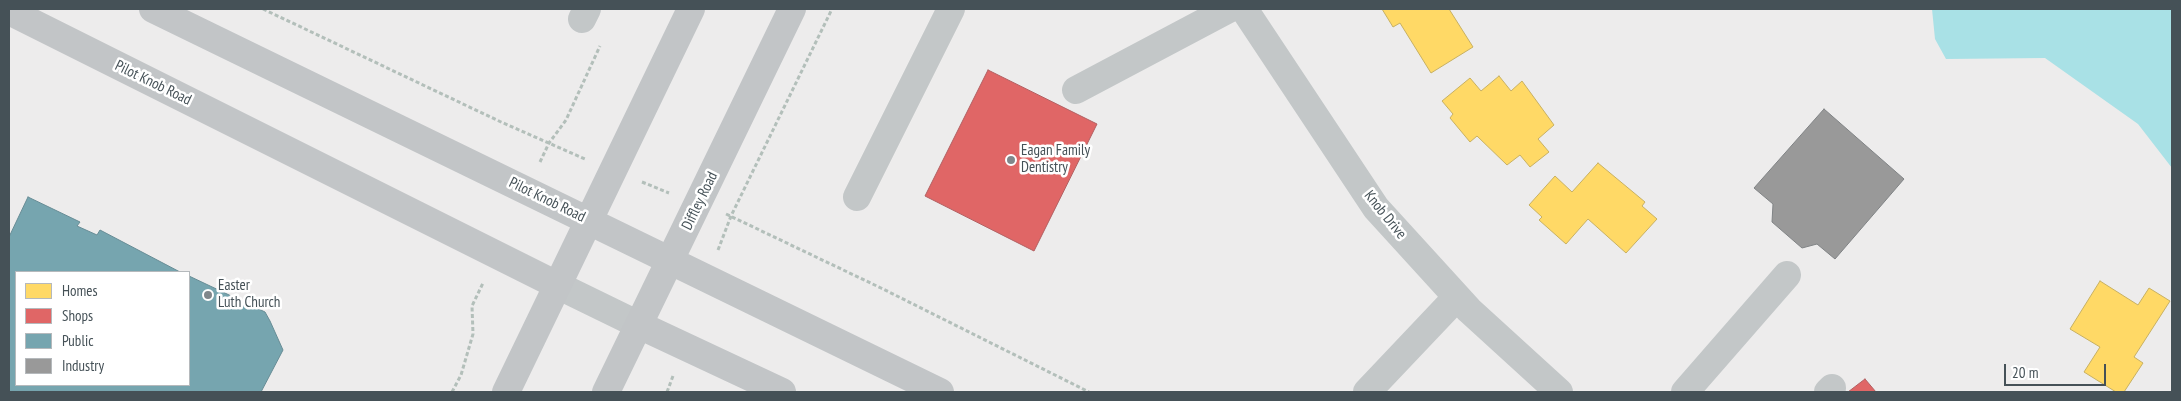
<!DOCTYPE html>
<html>
<head>
<meta charset="utf-8">
<style>
  body { margin:0 }
  #map { position:relative; width:2181px; height:401px; overflow:hidden; background:#edecec; font-family:"PT Sans Narrow",sans-serif }
  canvas { display:block }
  .frame { position:absolute; inset:0; border:10px solid #455157; pointer-events:none }
  .legend { position:absolute; left:15px; top:271px; width:175px; height:115px; box-sizing:border-box; background:#fff; border:1px solid #b5b9bc; margin:0; padding:6px 9px; list-style:none; font-size:15px; color:#455157 }
  .legend li { display:flex; align-items:center; gap:10px; height:25px }
  .legend b { width:25px; border:1px solid #b5b9bc }
  .scale { position:absolute; left:2004px; top:364px; width:102px; height:22px; box-sizing:border-box; border:2px solid #455157; border-top:0; padding-left:6px; font-size:15px; line-height:18px; white-space:nowrap; color:#455157; -webkit-text-stroke:4px #fff; paint-order:stroke }
</style>
</head>
<body>
<div id="map">
<canvas width="2181" height="401"></canvas>
<div class="frame"></div>
<ul class="legend">
<li><b style="height:14px;background:#ffd966"></b>Homes</li>
<li><b style="height:14px;background:#e06666"></b>Shops</li>
<li><b style="height:14px;background:#76a5af"></b>Public</li>
<li><b style="height:14px;background:#999"></b>Industry</li>
</ul>
<div class="scale">20 m</div>
</div>
<script>
const ctx = document.querySelector('canvas').getContext('2d');
ctx.lineJoin = 'round';
function fill(path, color) { ctx.fillStyle = color; ctx.fill(path, 'evenodd'); }
const poly = rows => new Path2D(rows.map(r => 'M' + r).join(''));
function stroke(path, color, width, dash) { ctx.strokeStyle = color; ctx.lineWidth = width; ctx.lineCap = dash ? 'butt' : 'round'; ctx.setLineDash(dash || []); ctx.stroke(path); }
function write(font, color, halo, rows, align = 'center') {
  ctx.font = font + ' "PT Sans Narrow",sans-serif'; ctx.lineWidth = 5; ctx.setLineDash([]); ctx.textBaseline = 'middle'; ctx.strokeStyle = halo; ctx.fillStyle = color; for (const [text, x, y, turn = 0] of rows) {
    ctx.save(); ctx.translate(x, y); ctx.rotate((+turn || 0) * Math.PI / 180); ctx.textAlign = isNaN(turn) ? turn : align; if (halo) ctx.strokeText(text, 0, 0); ctx.fillText(text, 0, 0); ctx.restore();
  }
}
fill(poly([
  [1932,9,2172,9,2172,168,2138,124,2045,58,1946,59,1935,39]
]), '#a9e1e6');
const homes = poly([
  [1382,9,1449,9,1473,47,1431,73,1400,23,1393,27,1382,9],
  [1499,76,1511,91,1522,81,1554,125,1538,139,1549,152,1530,167,1520,155,1507,165,1477,136,1470,142,1450,118,1453,114,1442,101,1470,78,1481,91,1499,76],
  [1598,163,1645,202,1642,206,1657,219,1626,253,1588,219,1566,244,1539,220,1542,217,1529,205,1555,176,1572,192,1598,163],
  [2100,281,2138,305,2149,288,2170,301,2134,357,2143,363,2124,392,2116,392,2084,372,2100,347,2070,329,2100,281]
]);
fill(homes, '#ffd966');
stroke(homes, '#c7b062', 1);
const shops = poly([
  [988,70,1097,124,1034,251,925,196,988,70],
  [1865,379,1876,392,1848,392,1865,379]
]);
fill(shops, '#e06666');
stroke(shops, '#b26062', 1);
const public = poly([
  [28,197,80,222,77,226,97,235,100,230,180,272,16,272,16,385,189,385,189,276,265,312,270,321,283,350,261,392,9,392,9,237,28,197]
]);
fill(public, '#76a5af');
stroke(public, '#678c95', 1);
const industry = poly([
  [1824,109,1904,179,1835,259,1817,244,1802,248,1772,222,1773,204,1754,188,1824,109]
]);
fill(industry, '#999');
stroke(industry, '#808385', 1);
stroke(poly([
  [263,9,501,122,585,159],
  [540,162,549,143,566,120,600,46],
  [642,182,669,193],
  [726,214,881,288,1089,392],
  [718,250,731,216,832,9],
  [452,392,461,375,473,334,472,306,483,283],
  [667,392,673,376]
]), '#b3bfba', 3, [4, 2.5]);
stroke(poly([
  [1244,9,1376,208,1469,310,1559,392],
  [582,19,587,9],
  [1076,90,1229,9],
  [857,197,951,9],
  [557,285,639,325],
  [1367,392,1457,297],
  [1685,392,1787,275],
  [1828,392,1832,388]
]), '#c3c7c8', 28);
stroke(poly([
  [153,9,940,392],
  [9,11,557,285],
  [639,325,782,392],
  [506,392,691,9],
  [606,392,792,9]
]), '#c2c5c7', 28);
for (const [x, y, r, color] of [
  [1011,160,5,"#80878b"],
  [208,295,5,"#80878b"]
]) { const dot = new Path2D(); dot.arc(x, y, r, 0, 2 * Math.PI); ctx.fillStyle = color; ctx.fill(dot); stroke(dot, '#fff', 2); }
write('15px', '#455157', '#fff', [
  ["Pilot Knob Road",153,83,26],
  ["Pilot Knob Road",547,200,26],
  ["Diffley Road",700,201,-64],
  ["Knob Drive",1385,215,51]
]);
write('15px', '#455157', '#fff', [
  ["Eagan Family",1021,151],
  ["Dentistry",1021,168],
  ["Easter",218,286],
  ["Luth Church",218,303]
], 'left');
</script>
</body>
</html>
